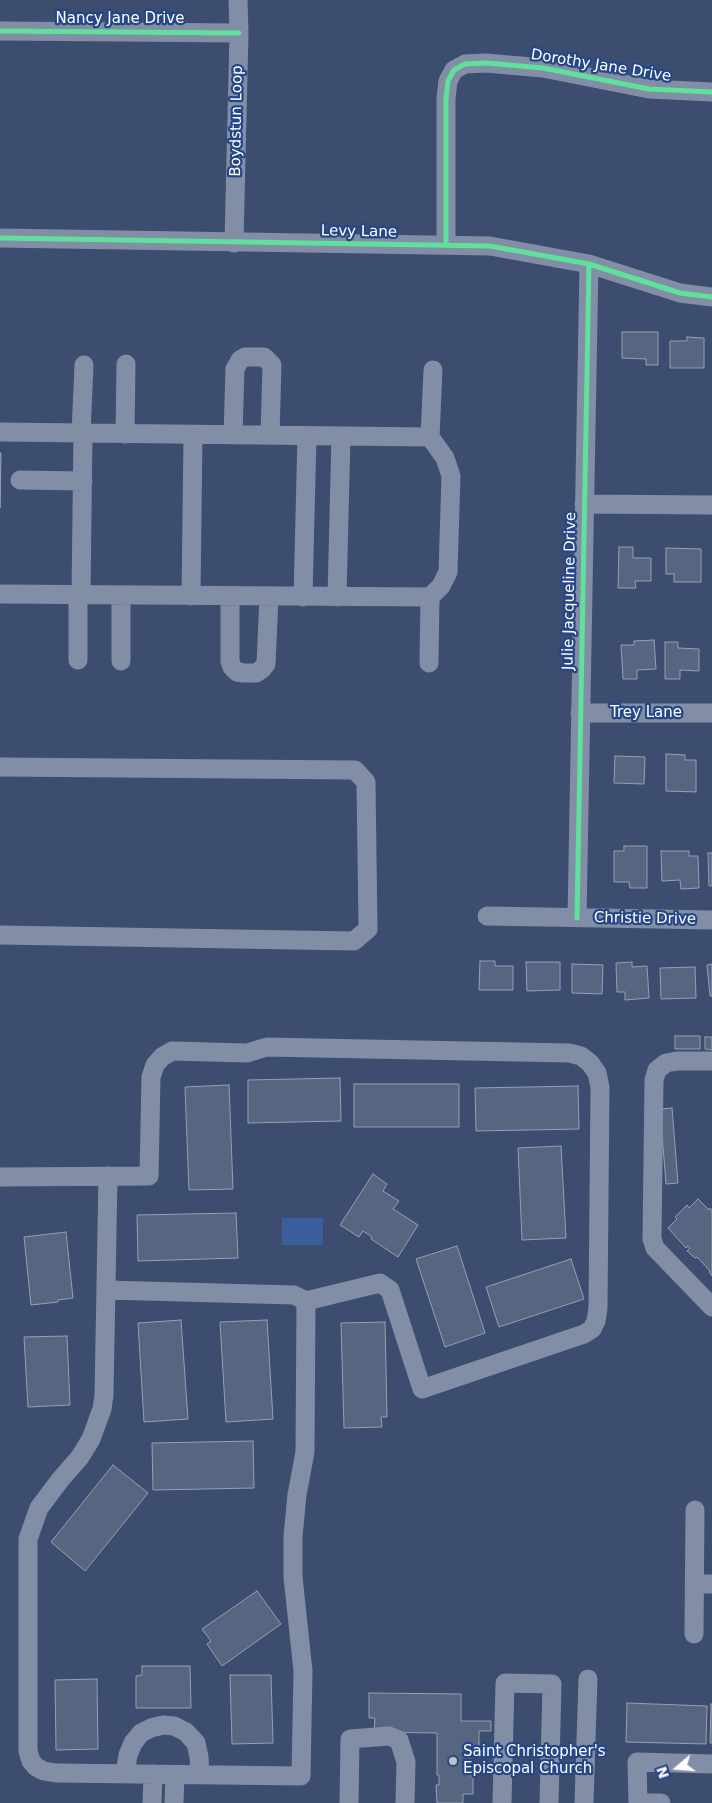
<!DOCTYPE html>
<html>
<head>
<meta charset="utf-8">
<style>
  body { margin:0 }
  #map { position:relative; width:712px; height:1803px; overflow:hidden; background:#3c4d6f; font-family:"DejaVu Sans",sans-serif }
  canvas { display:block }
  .north { position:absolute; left:652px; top:1743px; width:50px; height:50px; -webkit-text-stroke:4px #264785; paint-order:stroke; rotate:252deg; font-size:14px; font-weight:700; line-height:20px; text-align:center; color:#fff }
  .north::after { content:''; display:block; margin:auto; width:18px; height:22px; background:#fff; clip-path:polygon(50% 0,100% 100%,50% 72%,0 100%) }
</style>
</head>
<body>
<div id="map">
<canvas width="712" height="1803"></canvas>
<div class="north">N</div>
</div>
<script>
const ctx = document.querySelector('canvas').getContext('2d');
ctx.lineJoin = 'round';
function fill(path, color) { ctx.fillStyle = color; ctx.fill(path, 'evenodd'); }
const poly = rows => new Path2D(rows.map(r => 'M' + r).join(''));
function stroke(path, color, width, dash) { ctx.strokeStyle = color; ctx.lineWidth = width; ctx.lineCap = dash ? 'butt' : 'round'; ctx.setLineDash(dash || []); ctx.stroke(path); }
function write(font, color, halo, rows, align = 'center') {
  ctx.font = font + ' "DejaVu Sans",sans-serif'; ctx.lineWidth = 4.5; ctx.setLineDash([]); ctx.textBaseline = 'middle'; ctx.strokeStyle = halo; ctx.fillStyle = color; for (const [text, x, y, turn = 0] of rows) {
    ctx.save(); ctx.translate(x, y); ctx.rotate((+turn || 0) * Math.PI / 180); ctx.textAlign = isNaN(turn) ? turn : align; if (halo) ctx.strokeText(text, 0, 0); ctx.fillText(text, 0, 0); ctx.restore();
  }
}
fill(poly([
  [282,1218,323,1218,323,1245,282,1245]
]), '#3a5d9b');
const building = poly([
  [622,332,658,332,658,365,646,365,646,359,622,358,622,332],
  [687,337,704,338,704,368,670,368,670,341,687,341,687,337],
  [0,453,1,453,0,508,0,453],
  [619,547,633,547,633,558,651,558,651,581,635,581,636,588,618,588,619,547],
  [666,548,701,549,701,582,674,582,674,574,666,574,666,548],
  [654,640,656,669,637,670,637,679,623,679,621,645,634,645,634,641,654,640],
  [665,642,678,642,678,648,699,649,699,671,680,670,680,679,665,679,665,642],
  [666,754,685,755,685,760,696,760,696,792,666,791,666,754],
  [615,756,645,757,644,784,614,783,615,756],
  [624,846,647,846,647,888,630,888,629,882,614,882,614,851,624,851,624,846],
  [661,851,689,851,689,856,698,856,699,888,681,889,680,880,662,881,661,851],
  [708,853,712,853,712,886,709,886,708,853],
  [480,961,495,961,495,966,513,966,513,990,479,990,480,961],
  [526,962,560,962,560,990,527,991,526,962],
  [632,962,632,967,647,966,649,998,625,1000,625,992,617,992,616,963,632,962],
  [572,964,603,965,602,994,572,993,572,964],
  [712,964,712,996,710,996,707,965,712,964],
  [695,967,696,998,661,999,660,968,695,967],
  [675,1036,700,1036,700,1049,675,1049,675,1036],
  [705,1037,712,1037,712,1050,705,1049,705,1037],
  [340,1078,341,1121,248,1123,248,1080,340,1078],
  [354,1084,459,1084,459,1127,354,1127,354,1084],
  [229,1085,233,1189,189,1190,185,1087,229,1085],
  [578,1086,579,1129,476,1131,475,1088,578,1086],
  [672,1108,678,1183,666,1184,660,1109,672,1108],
  [561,1146,566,1238,522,1240,518,1148,561,1146],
  [373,1174,387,1184,383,1191,399,1201,393,1209,418,1225,398,1257,371,1239,372,1237,363,1231,359,1237,340,1225,373,1174],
  [698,1199,709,1210,710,1208,712,1210,712,1276,709,1272,710,1271,697,1257,695,1258,687,1251,690,1248,688,1246,686,1248,668,1228,677,1219,675,1217,687,1205,689,1208,698,1199],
  [236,1213,238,1258,138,1261,137,1215,236,1213],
  [66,1232,73,1298,58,1300,58,1302,31,1305,24,1237,66,1232],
  [457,1246,485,1333,445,1347,416,1259,457,1246],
  [571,1259,584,1299,499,1327,486,1287,571,1259],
  [181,1320,188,1419,144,1422,138,1323,181,1320],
  [267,1320,273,1419,226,1422,220,1322,267,1320],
  [385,1322,387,1417,381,1417,382,1427,344,1428,341,1323,385,1322],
  [67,1336,70,1405,28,1407,24,1337,67,1336],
  [253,1441,254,1488,153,1490,152,1443,253,1441],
  [113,1465,148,1493,85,1571,51,1542,113,1465],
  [257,1591,281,1624,222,1666,207,1644,211,1641,202,1629,257,1591],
  [142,1666,190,1666,191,1708,136,1708,136,1676,142,1675,142,1666],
  [230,1675,271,1675,273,1743,232,1744,230,1675],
  [97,1679,98,1749,56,1750,55,1680,97,1679],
  [369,1693,461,1694,461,1721,491,1721,491,1731,479,1731,479,1747,470,1747,470,1776,473,1776,473,1794,463,1794,463,1803,437,1803,436,1785,439,1785,439,1775,437,1775,437,1733,374,1732,375,1718,369,1718,369,1693],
  [627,1703,707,1706,706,1744,626,1742,627,1703],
  [711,1704,712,1704,712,1743,710,1743,711,1704]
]);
fill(building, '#576580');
stroke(building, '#96a0b3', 1);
stroke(poly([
  [0,31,239,33],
  [0,238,490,246,589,264,680,293,712,297],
  [234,243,239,33,238,0],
  [446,245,446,99,448,81,454,70,465,64,486,63,543,68,649,89,712,92],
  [0,432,430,437,445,458,451,476,448,572,441,586,430,597,0,594],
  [81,433,84,365],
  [125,434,126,364],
  [233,435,235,369,240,360,245,357,264,357,272,365,270,435],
  [430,437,433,370],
  [20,480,83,481],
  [584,504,712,505],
  [81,594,83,433],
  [191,596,193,435],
  [230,596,230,661,232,667,237,672,244,673,256,673,262,669,266,664,269,597],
  [303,597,307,436],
  [337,597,341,436],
  [78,660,78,594],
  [121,661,121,595],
  [429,663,430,597],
  [580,713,712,713],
  [0,767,355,770,366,782,368,929,354,941,0,935],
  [487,916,712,920],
  [577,918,589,264],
  [712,1061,677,1061,666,1063,657,1070,654,1080,652,1239,655,1248,712,1307],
  [108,1176,104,1395,102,1409,91,1439,80,1457,60,1480,39,1508,28,1539,28,1751,31,1761,36,1767,44,1771,56,1773,301,1776,303,1671,293,1577,293,1536,297,1495,305,1452,306,1301],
  [0,1177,149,1176,151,1077,155,1065,162,1057,172,1051,247,1053,267,1047,569,1053,581,1056,590,1063,597,1073,600,1087,598,1308,596,1321,592,1329,584,1334,422,1389,390,1290,380,1283,306,1301,294,1295,106,1290],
  [694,1584,712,1584],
  [694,1634,695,1510],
  [125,1774,128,1755,133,1743,141,1733,151,1728,163,1725,174,1726,186,1732,196,1743,199,1757,200,1775],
  [152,1803,153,1774],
  [174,1803,175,1775],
  [349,1803,350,1739,389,1736,399,1740,406,1762,405,1803],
  [502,1803,505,1683,552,1684,549,1803],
  [584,1803,588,1679],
  [638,1803,637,1762,712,1764],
  [649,1803,661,1803]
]), '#828ea5', 19);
stroke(poly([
  [0,31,239,33],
  [0,238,490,246,589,264,680,293,712,297],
  [446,245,446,99,448,81,454,70,465,64,486,63,543,68,649,89,712,92],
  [577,918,589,264]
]), '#60e19b', 5);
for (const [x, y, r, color] of [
  [453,1761,5,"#bbc1cd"]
]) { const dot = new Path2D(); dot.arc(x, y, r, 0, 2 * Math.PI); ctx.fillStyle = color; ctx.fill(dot); stroke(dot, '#264785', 2); }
write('15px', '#fff', '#264785', [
  ["Nancy Jane Drive",120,19],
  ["Dorothy Jane Drive",601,66,9],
  ["Boydstun Loop",237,121,-89],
  ["Levy Lane",359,232,1],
  ["Julie Jacqueline Drive",570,591,-89],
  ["Trey Lane",646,713],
  ["Christie Drive",645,919,1]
]);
write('15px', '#fff', '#264785', [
  ["Saint Christopher's",463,1752],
  ["Episcopal Church",463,1769]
], 'left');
</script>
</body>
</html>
